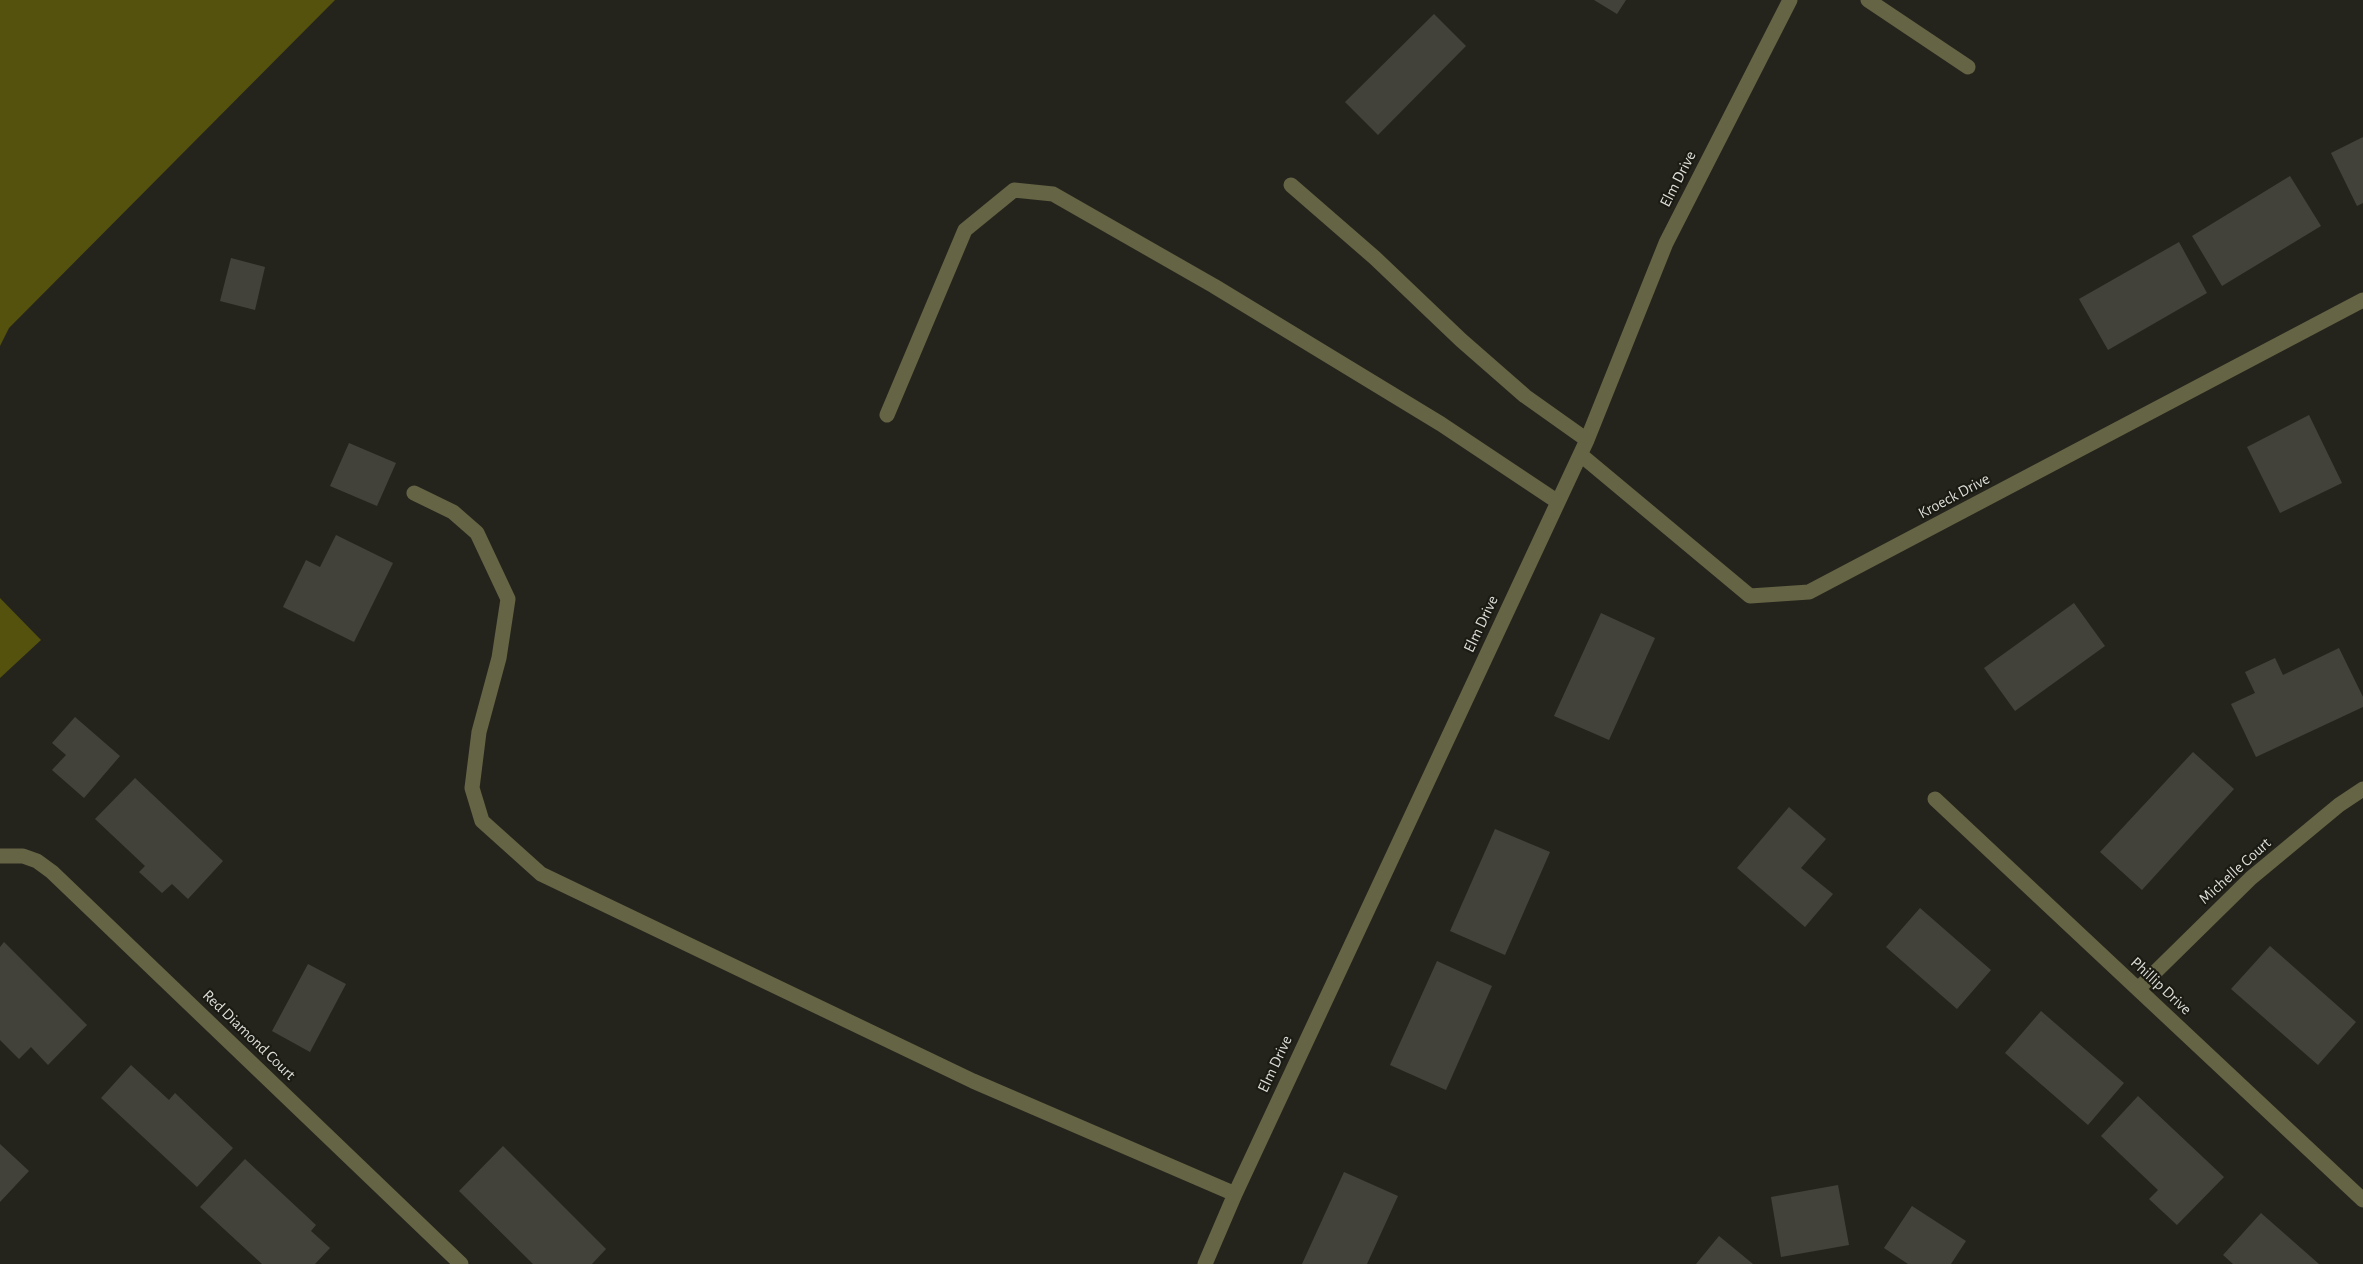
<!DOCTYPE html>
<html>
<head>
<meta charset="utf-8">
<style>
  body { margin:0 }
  canvas { display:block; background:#24241d }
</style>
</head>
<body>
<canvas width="2363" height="1264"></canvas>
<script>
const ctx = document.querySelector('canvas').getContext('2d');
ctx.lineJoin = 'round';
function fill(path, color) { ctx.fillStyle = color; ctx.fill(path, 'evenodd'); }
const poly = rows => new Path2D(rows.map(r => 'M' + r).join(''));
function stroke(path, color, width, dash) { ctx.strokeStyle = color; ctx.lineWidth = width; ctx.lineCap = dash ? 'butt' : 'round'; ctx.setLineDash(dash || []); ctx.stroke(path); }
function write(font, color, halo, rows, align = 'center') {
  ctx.font = font + ' "Alegreya Sans",sans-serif'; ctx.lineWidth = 4.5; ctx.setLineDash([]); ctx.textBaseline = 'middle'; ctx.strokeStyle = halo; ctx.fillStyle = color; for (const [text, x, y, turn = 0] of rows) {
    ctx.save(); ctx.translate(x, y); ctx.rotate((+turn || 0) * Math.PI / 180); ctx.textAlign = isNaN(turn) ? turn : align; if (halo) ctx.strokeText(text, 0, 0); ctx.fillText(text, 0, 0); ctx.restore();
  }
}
fill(poly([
  [0,0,335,0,9,328,0,346],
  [0,598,41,640,0,678]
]), '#54520c');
fill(poly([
  [1594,0,1626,0,1617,14],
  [1434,14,1466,46,1378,135,1345,102],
  [2363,137,2363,203,2357,206,2331,153],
  [2290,176,2321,226,2222,286,2192,236],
  [2179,242,2207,293,2108,350,2079,299],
  [231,258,265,267,255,310,220,301],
  [2309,415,2342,483,2280,513,2247,447],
  [349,443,396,463,377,506,330,486],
  [336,535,393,563,354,642,283,607,306,560,320,567],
  [2074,603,2105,646,2015,711,1984,668],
  [1601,613,1655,638,1609,740,1554,716],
  [2339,648,2363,697,2363,707,2256,757,2231,704,2255,693,2245,672,2275,658,2283,675],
  [75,717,120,756,84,798,52,770,66,755,52,743],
  [2193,752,2234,789,2142,890,2100,852],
  [135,778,223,861,188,899,172,884,162,893,139,872,145,866,95,819],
  [1789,807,1826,839,1801,868,1833,894,1805,927,1737,868],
  [1495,829,1550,852,1505,955,1450,931],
  [1920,908,1991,970,1957,1009,1886,947],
  [4,942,87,1025,48,1065,31,1047,19,1059,0,1040,0,947],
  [2270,946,2356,1022,2318,1065,2231,989],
  [1437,961,1492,986,1446,1090,1390,1065],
  [308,964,346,984,310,1052,272,1031],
  [2041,1011,2124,1083,2088,1125,2005,1053],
  [131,1065,169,1100,175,1093,233,1148,197,1187,101,1098],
  [2138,1096,2224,1177,2177,1225,2149,1199,2158,1190,2101,1136],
  [0,1144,29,1171,0,1202],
  [503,1146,606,1249,592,1264,533,1264,459,1191],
  [245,1159,316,1225,311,1231,330,1248,315,1264,262,1264,200,1207],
  [1344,1172,1398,1196,1367,1264,1302,1264],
  [1838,1185,1849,1245,1781,1257,1771,1197],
  [1912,1206,1966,1241,1951,1264,1908,1264,1884,1248],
  [2261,1213,2319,1264,2233,1264,2223,1255],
  [1719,1236,1753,1264,1696,1264]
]), '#42423a');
stroke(poly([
  [1868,0,1968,67],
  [1291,185,1375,258,1461,340,1525,396,1587,440],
  [887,415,965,230,1014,190,1053,194,1214,286,1441,424,1558,502],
  [1581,455,1750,596,1809,592,2363,300],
  [414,493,453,512,477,533,508,599,499,658,479,732,472,788,482,821,541,874,973,1081,1235,1194],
  [1935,799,2363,1200],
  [0,856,23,856,37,861,52,872,461,1264],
  [2138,989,2251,878,2339,805,2363,789],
  [1205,1264,1235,1194,1587,440,1666,243,1790,0]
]), '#656444', 15);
write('16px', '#ddddd8', '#1b1b14', [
  ["Elm Drive",1678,179,-63],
  ["Kroeck Drive",1954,496,-28],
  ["Elm Drive",1481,624,-65],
  ["Michelle Court",2235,871,-42],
  ["Phillip Drive",2161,986,43],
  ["Red Diamond Court",249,1035,44],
  ["Elm Drive",1275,1064,-65]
]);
</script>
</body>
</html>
